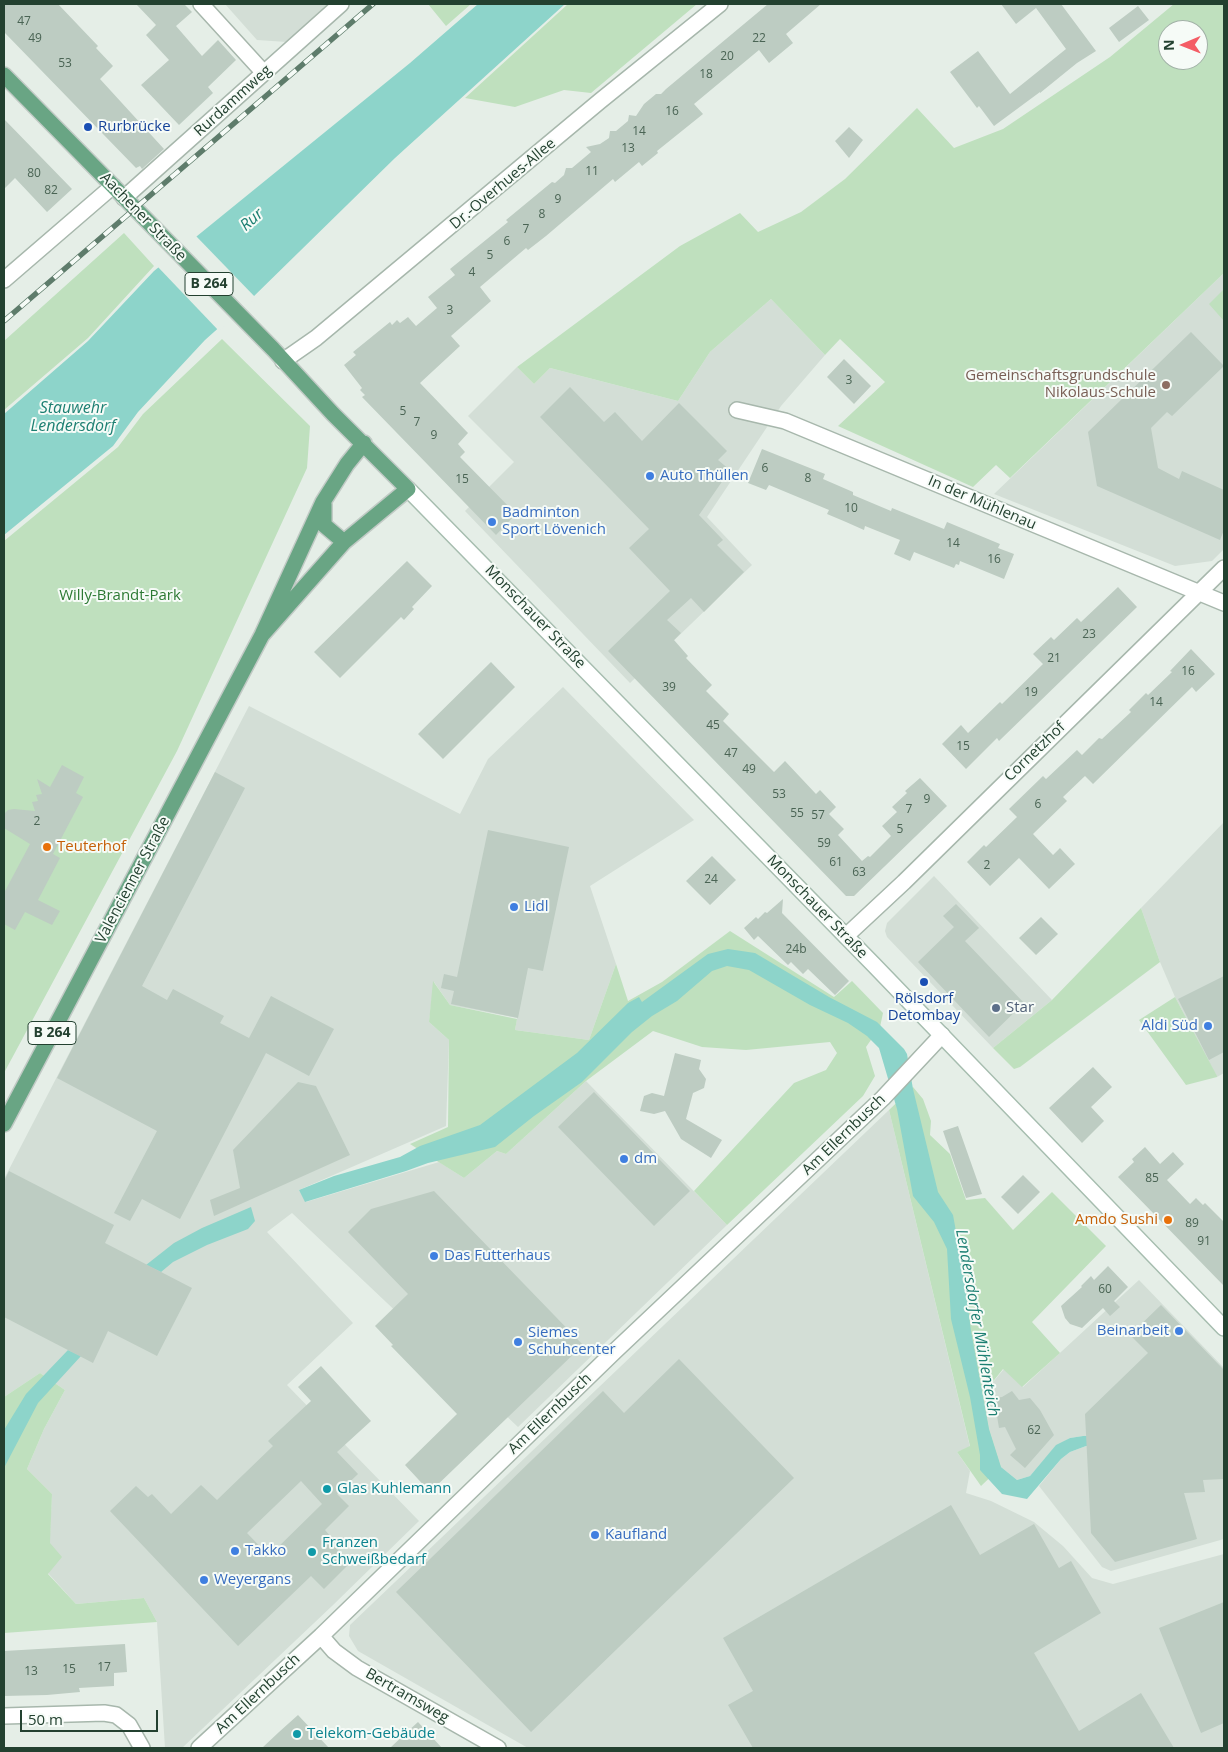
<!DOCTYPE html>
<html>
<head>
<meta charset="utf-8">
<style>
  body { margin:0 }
  #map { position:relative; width:1228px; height:1752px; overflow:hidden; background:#e5eee7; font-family:"Open Sans",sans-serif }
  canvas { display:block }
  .frame { position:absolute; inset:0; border:5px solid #234130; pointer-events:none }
  .north { position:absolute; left:1158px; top:20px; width:50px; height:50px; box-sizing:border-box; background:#f6fbf7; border:1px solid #a2b1a7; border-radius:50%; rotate:269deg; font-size:14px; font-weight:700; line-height:20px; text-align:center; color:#234130 }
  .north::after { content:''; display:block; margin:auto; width:18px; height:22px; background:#f45d65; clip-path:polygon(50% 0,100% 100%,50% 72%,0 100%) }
  .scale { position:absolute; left:20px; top:1710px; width:138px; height:22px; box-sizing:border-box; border:2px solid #234130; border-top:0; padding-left:6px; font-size:15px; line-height:18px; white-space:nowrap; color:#234130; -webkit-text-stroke:4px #f6fbf7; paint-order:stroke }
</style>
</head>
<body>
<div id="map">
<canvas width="1228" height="1752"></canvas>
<div class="frame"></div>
<div class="north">N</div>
<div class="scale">50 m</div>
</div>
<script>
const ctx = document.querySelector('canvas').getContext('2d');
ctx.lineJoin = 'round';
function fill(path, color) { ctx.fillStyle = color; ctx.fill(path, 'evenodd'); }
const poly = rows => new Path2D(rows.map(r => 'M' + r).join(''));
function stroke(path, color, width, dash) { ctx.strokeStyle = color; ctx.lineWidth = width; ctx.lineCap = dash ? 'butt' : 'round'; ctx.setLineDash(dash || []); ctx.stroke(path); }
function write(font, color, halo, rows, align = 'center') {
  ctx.font = font + ' "Open Sans",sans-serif'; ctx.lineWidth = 4; ctx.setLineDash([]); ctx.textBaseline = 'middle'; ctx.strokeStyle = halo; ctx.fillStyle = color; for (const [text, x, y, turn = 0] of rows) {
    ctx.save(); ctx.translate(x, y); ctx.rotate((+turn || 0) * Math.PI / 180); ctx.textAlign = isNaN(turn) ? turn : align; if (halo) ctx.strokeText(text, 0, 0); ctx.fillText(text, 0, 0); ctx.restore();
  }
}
fill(poly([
  [225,4,328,4,287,42,257,40],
  [1224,273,1224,549,1212,561,1175,566,994,494],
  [771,299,825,355,781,406,707,517,752,565,630,683,465,511,514,462,468,416,517,367,534,384,550,368,678,401,710,352],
  [563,687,694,820,590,886,616,964,589,1040,515,1030,517,1018,450,1005,434,982,429,1022,449,1040,446,1126,299,1190,306,1202,439,1162,464,1178,497,1151,506,1154,586,1081,727,1225,518,1427,292,1213,267,1232,353,1323,287,1385,419,1521,332,1606,182,1748,165,1748,157,1622,144,1598,76,1604,48,1573,52,1494,27,1469,44,1429,65,1390,40,1373,4,1397,4,1179,249,706,460,814,488,759],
  [1224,822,1224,1073,1217,1077,1175,997,1160,962,1141,908],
  [934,876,1052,1000,993,1048,887,937,885,931,887,923],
  [889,1110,970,1447,957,1452,970,1471,966,1493,991,1501,1034,1522,1063,1546,1092,1578,1113,1584,1224,1554,1224,1748,528,1748,358,1651,349,1636,350,1625],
  [1139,1280,1224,1368,1224,1431,1199,1431,1148,1435,1083,1436,1070,1438,1056,1446,1030,1476,1017,1480,1001,1467,989,1429,983,1394,1004,1369,1023,1387],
  [1200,1440,1224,1440,1224,1539,1111,1571,1102,1567,1039,1486,1061,1459,1070,1452,1086,1446,1149,1444]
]), '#d3ded6');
fill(poly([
  [428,4,471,4,446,26],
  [568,4,697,4,591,93,564,90,515,107,465,98],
  [1174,4,1224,4,1224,273,1010,478,996,465,973,487,838,426,885,382,840,339,825,355,771,299,710,352,678,401,550,368,534,384,517,367,680,246,740,213,758,232,801,212,845,179,917,108,954,148,1003,129,1110,57],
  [1168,30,1198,30,1198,60,1168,60],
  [124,233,154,266,88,338,4,410,4,341],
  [1224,289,1224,321,1209,304],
  [222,339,310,426,307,468,177,751,4,1073,4,541,118,447,143,414],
  [1141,908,1160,962,1020,1067,1014,1069,993,1048,1052,1000],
  [730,931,834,997,852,981,883,1013,880,1027,866,1047,875,1076,863,1096,727,1225,694,1191,794,1083,826,1070,837,1053,830,1042,746,1050,702,1047,653,1031,586,1081,506,1154,497,1151,464,1178,410,1144,448,1127,449,1040,429,1022,433,981,450,1005,517,1019,515,1030,589,1040,616,964,628,1001,662,982],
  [1175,997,1217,1076,1217,1077,1186,1085,1139,1020],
  [913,1087,923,1099,931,1121,930,1135,950,1154,966,1200,985,1198,1013,1230,1052,1192,1106,1246,1032,1322,1060,1353,1022,1387,1003,1369,983,1394,989,1429,1001,1467,981,1486,957,1452,970,1446,889,1110],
  [40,1373,65,1390,44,1429,27,1469,52,1494,50,1543,62,1557,48,1574,76,1604,144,1598,157,1622,4,1633,4,1397]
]), '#bfe0be');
fill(poly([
  [478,4,565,4,395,158,251,299,205,340,138,412,113,446,4,535,4,414,88,341,154,271,410,63],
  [728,949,755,953,829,997,877,1022,904,1049,907,1054,913,1089,938,1192,953,1215,964,1275,971,1331,989,1429,1001,1467,1017,1480,1030,1476,1056,1445,1070,1438,1083,1436,1148,1435,1199,1431,1224,1431,1224,1440,1086,1446,1070,1452,1061,1459,1027,1499,1002,1494,980,1470,980,1455,970,1397,951,1319,947,1249,934,1222,913,1196,897,1109,879,1048,867,1036,848,1023,810,1005,749,970,727,966,712,971,677,1001,652,1016,632,1032,582,1082,534,1116,495,1147,428,1163,406,1171,305,1202,299,1190,334,1176,400,1157,420,1146,480,1125,577,1053,628,1003,639,997,642,1002,708,954],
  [251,1207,255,1221,248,1229,207,1245,173,1262,161,1272,146,1265,174,1243,202,1228],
  [68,1350,81,1356,38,1403,4,1468,4,1430,26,1394]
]), '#8dd4ca');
fill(poly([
  [196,236,256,298,219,331,157,266]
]), '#e5eee7');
fill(poly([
  [4,4,58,4,98,46,96,48,113,66,100,79,164,149,142,169,140,166,136,168,4,32],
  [136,4,184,4,192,12,176,26,202,56,218,40,236,60,208,87,213,93,179,125,141,85,169,60,146,35,156,25],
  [768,4,821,4,786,34,793,43,769,63,759,50,694,104,703,114,657,151,658,153,642,166,639,162,615,182,613,179,546,236,528,250,526,248,480,287,491,301,451,336,460,346,420,383,468,433,458,444,465,452,460,457,516,514,496,535,362,397,365,395,360,390,362,388,344,365,356,355,353,352,390,322,392,325,397,320,400,323,408,317,416,326,437,308,428,297,455,275,450,269,508,222,506,220,552,182,555,183,564,175,566,168,572,168,591,152,586,147,600,144,609,138,610,131,616,131,628,121,629,115,636,116,644,104,656,94,661,94,666,89],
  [1001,4,1061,4,1096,51,1077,63,1040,93,1040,92,994,126,979,106,977,108,950,72,978,51,1010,94,1066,49,1036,8,1016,24],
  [1138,6,1149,20,1119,42,1109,28],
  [4,119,72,189,47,212,15,178,4,189],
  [849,127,863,140,849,158,835,141],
  [1191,332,1224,366,1172,416,1167,412,1151,428,1158,468,1179,479,1182,471,1224,490,1224,530,1220,540,1097,486,1088,432],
  [844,359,871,386,854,404,827,377],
  [570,387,604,422,615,412,642,441,679,403,727,451,718,460,730,470,699,515,723,540,717,545,744,572,704,612,691,598,667,620,681,633,674,640,688,656,686,658,712,685,706,691,729,714,723,721,774,772,785,761,816,794,820,790,836,807,829,814,844,829,838,835,862,861,868,856,870,857,891,836,882,826,897,812,892,807,907,793,905,791,920,778,947,806,854,896,846,896,608,651,670,591,629,548,649,529,540,417],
  [762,449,825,474,823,479,853,492,853,495,891,511,892,508,944,529,947,522,1000,544,998,548,1014,554,1004,579,960,561,959,565,956,564,954,568,914,552,910,561,894,554,900,540,865,526,864,530,846,522,827,514,829,510,769,485,766,490,748,483],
  [407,561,432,586,412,607,414,609,404,620,401,617,340,678,314,652],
  [1118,587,1137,607,999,741,997,738,966,769,942,744,961,725,968,733,1000,702,1002,704,1043,664,1033,654,1051,637,1054,640,1077,618,1081,622],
  [1191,649,1215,674,1196,692,1192,687,1093,784,1085,776,1063,797,1067,801,1033,834,1053,855,1060,848,1075,864,1049,889,1019,858,990,886,967,862,984,845,986,847,1017,817,1009,809,1043,776,1046,779,1077,750,1082,755,1099,738,1102,739,1131,712,1129,710,1146,693,1148,695,1172,672,1170,671],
  [491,662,515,687,443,759,418,734],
  [62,765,84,777,76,793,83,797,53,854,60,858,38,900,60,911,52,925,25,912,15,930,4,924,4,893,30,844,4,828,4,814,8,810,14,809,35,811,32,802,38,801,36,795,42,794,37,779,50,787],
  [215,772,245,788,142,986,167,1000,173,989,224,1016,220,1023,249,1038,271,996,334,1029,309,1076,266,1053,180,1219,142,1199,130,1221,114,1213,157,1131,57,1078],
  [488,830,569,847,543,971,528,968,518,1018,451,1004,454,991,441,988,444,974,457,977],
  [712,856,736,880,710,905,686,881],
  [783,899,782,913,849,981,835,995,808,969,803,974,791,962,788,965,758,936,754,940,744,928,756,917,758,919,765,912,767,913],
  [956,904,979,928,965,941,1024,1003,989,1037,918,962,954,927,943,916],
  [1041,917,1058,934,1036,955,1019,938],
  [1224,976,1224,1052,1209,1060,1178,999],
  [675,1053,701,1060,699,1069,706,1079,704,1088,693,1093,686,1119,722,1140,711,1158,681,1139,665,1111,654,1114,640,1111,644,1096,652,1093,664,1096],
  [1093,1067,1112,1087,1091,1107,1104,1121,1082,1143,1049,1108],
  [298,1082,316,1086,350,1155,214,1216,210,1200,240,1188,233,1150],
  [594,1092,690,1191,654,1226,558,1127],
  [958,1126,982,1194,966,1198,943,1131],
  [1145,1147,1160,1164,1173,1152,1184,1164,1167,1180,1190,1204,1196,1198,1203,1205,1205,1203,1224,1222,1224,1286,1118,1177,1134,1162,1132,1159],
  [9,1171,114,1225,105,1243,192,1288,157,1356,108,1331,93,1363,4,1317,4,1181],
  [1023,1175,1040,1192,1018,1214,1001,1197],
  [434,1191,583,1345,430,1492,405,1465,457,1414,391,1346,393,1345,375,1326,408,1294,348,1232,371,1209],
  [1108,1266,1128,1287,1114,1301,1120,1307,1110,1316,1103,1308,1082,1328,1070,1324,1065,1318,1061,1306,1082,1287,1081,1286,1091,1276,1094,1280],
  [1161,1305,1224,1370,1224,1479,1203,1480,1205,1492,1184,1493,1197,1539,1115,1562,1091,1533,1085,1414,1148,1353,1130,1335],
  [679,1359,794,1478,531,1732,396,1592,603,1391,624,1413],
  [321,1366,371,1421,337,1452,358,1474,337,1494,349,1506,325,1530,331,1537,328,1540,350,1563,324,1589,311,1576,238,1646,110,1511,136,1486,148,1497,152,1494,171,1514,201,1485,217,1500,273,1446,268,1441,311,1401,298,1387],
  [301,1481,322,1504,269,1556,247,1533],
  [1012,1391,1019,1400,1030,1398,1040,1410,1054,1435,1025,1468,1010,1455,1016,1449,1005,1427,999,1428,994,1398,1002,1397],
  [951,1505,980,1555,1034,1524,1059,1568,1071,1561,1101,1613,1034,1653,1079,1731,1141,1693,1174,1748,753,1748,728,1705,753,1691,723,1638],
  [1224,1602,1224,1723,1201,1733,1159,1628],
  [125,1644,127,1672,114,1673,114,1686,79,1688,80,1692,47,1695,4,1696,4,1651],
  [298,1715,329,1748,262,1748,279,1732],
  [418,1722,442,1748,390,1748,407,1732]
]), '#bdccc2');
const street = poly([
  [201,4,264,73],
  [124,198,341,4],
  [4,280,113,186],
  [283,361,316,338,600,101,720,4],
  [737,410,785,421,1224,603],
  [846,936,904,882,1224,568],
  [321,1636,334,1651,357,1668,498,1748],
  [4,1716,104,1713,116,1715,129,1725,142,1748],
  [199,1748,321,1636,614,1352,883,1098,942,1035]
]);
const secondary = poly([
  [408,489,873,964,1224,1328]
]);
const primary = poly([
  [4,75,273,349,333,414,408,489,344,542,262,635],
  [324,504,324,525,344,542],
  [4,1124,262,635,323,502,347,464,364,443]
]);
stroke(street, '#a7b7ac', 18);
stroke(secondary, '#a6bdaf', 18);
stroke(primary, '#c1cac5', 18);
stroke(street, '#fff', 15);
stroke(secondary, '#fff', 15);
stroke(primary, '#69a584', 15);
const rail = poly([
  [4,321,373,4]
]);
stroke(rail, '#5e7c6b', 5.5);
stroke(rail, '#f6fbf7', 4, [11]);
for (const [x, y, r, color] of [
  [88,127,5,"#1a4fb4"],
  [1166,385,5,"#8d6e63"],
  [650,476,5,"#3f7fe0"],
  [492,522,5,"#3f7fe0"],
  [47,847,5,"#e8710a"],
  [514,907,5,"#3f7fe0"],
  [924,982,5,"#1a4fb4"],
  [996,1008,5,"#5c6f8a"],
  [1208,1026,5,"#3f7fe0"],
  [624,1159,5,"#3f7fe0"],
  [1168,1220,5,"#e8710a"],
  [434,1256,5,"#3f7fe0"],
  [1179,1331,5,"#3f7fe0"],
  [518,1342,5,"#3f7fe0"],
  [327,1489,5,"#0f9aa8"],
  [595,1535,5,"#3f7fe0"],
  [235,1551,5,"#3f7fe0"],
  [312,1552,5,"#0f9aa8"],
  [204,1580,5,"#3f7fe0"],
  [297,1734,5,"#0f9aa8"]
]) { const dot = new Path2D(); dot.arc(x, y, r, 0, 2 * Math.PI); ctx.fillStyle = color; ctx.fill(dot); stroke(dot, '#f6fbf7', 2); }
write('12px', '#4a6454', null, [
  ["47",24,22],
  ["49",35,39],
  ["22",759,39],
  ["20",727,57],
  ["53",65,64],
  ["18",706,75],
  ["16",672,112],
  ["14",639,132],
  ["13",628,149],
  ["11",592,172],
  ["80",34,174],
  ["82",51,191],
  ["9",558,200],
  ["8",542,215],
  ["7",526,230],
  ["6",507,242],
  ["5",490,256],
  ["4",472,273],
  ["3",450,311],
  ["3",849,381],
  ["5",403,412],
  ["7",417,423],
  ["9",434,436],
  ["6",765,469],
  ["8",808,479],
  ["15",462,480],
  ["10",851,509],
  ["14",953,544],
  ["16",994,560],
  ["23",1089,635],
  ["21",1054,659],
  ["16",1188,672],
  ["39",669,688],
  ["19",1031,693],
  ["14",1156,703],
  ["45",713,726],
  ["15",963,747],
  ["47",731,754],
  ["49",749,770],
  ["53",779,795],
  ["9",927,800],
  ["6",1038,805],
  ["7",909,810],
  ["55",797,814],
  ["57",818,816],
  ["2",37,822],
  ["5",900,830],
  ["59",824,844],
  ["61",836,863],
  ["2",987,866],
  ["63",859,873],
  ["24",711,880],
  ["24b",796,950],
  ["85",1152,1179],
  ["89",1192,1224],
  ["91",1204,1242],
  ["60",1105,1290],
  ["62",1034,1431],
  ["17",104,1668],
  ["15",69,1670],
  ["13",31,1672]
]);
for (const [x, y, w] of [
  [209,284,48],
  [52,1033,48]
]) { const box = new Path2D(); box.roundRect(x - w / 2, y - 11.5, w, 23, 4); ctx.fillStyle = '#f6fbf7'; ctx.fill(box); stroke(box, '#234130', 1); }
write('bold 14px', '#234130', null, [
  ["B 264",209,284],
  ["B 264",52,1033]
]);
write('15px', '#234130', '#f6fbf7', [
  ["Rurdammweg",233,101,-42],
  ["Dr.-Overhues-Allee",503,184,-40],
  ["Aachener Straße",143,217,46],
  ["In der Mühlenau",982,503,23],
  ["Monschauer Straße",535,617,46],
  ["Cornetzhof",1035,752,-44],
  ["Valencienner Straße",133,880,-62],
  ["Monschauer Straße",817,907,46],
  ["Am Ellernbusch",844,1135,-44],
  ["Am Ellernbusch",550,1414,-44],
  ["Am Ellernbusch",258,1694,-43],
  ["Bertramsweg",407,1696,30]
]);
write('15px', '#164399', '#f6fbf7', [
  ["Rurbrücke",98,127],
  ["Rölsdorf",924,999,"center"],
  ["Detombay",924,1016,"center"]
], 'left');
write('15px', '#785e54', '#f6fbf7', [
  ["Gemeinschaftsgrundschule",1156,376],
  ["Nikolaus-Schule",1156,393]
], 'right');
write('15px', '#366cbe', '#f6fbf7', [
  ["Auto Thüllen",660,476],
  ["Badminton",502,513],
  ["Sport Lövenich",502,530],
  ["Lidl",524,907],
  ["Aldi Süd",1198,1026,"right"],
  ["dm",634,1159],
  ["Das Futterhaus",444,1256],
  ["Beinarbeit",1169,1331,"right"],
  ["Siemes",528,1333],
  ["Schuhcenter",528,1350],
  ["Kaufland",605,1535],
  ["Takko",245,1551],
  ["Weyergans",214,1580]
], 'left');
write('15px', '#2c7933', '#f6fbf7', [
  ["Willy-Brandt-Park",120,596]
]);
write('15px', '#c56008', '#f6fbf7', [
  ["Teuterhof",57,847],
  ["Amdo Sushi",1158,1220,"right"]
], 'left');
write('15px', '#4e5e75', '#f6fbf7', [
  ["Star",1006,1008]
], 'left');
write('15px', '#0d838f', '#f6fbf7', [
  ["Glas Kuhlemann",337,1489],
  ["Franzen",322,1543],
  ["Schweißbedarf",322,1560],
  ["Telekom-Gebäude",307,1734]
], 'left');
write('italic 16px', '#1c7f72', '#f6fbf7', [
  ["Rur",252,220,-41],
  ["Stauwehr",73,408],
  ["Lendersdorf",73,426],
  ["Lendersdorfer Mühlenteich",977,1323,80]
]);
</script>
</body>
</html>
